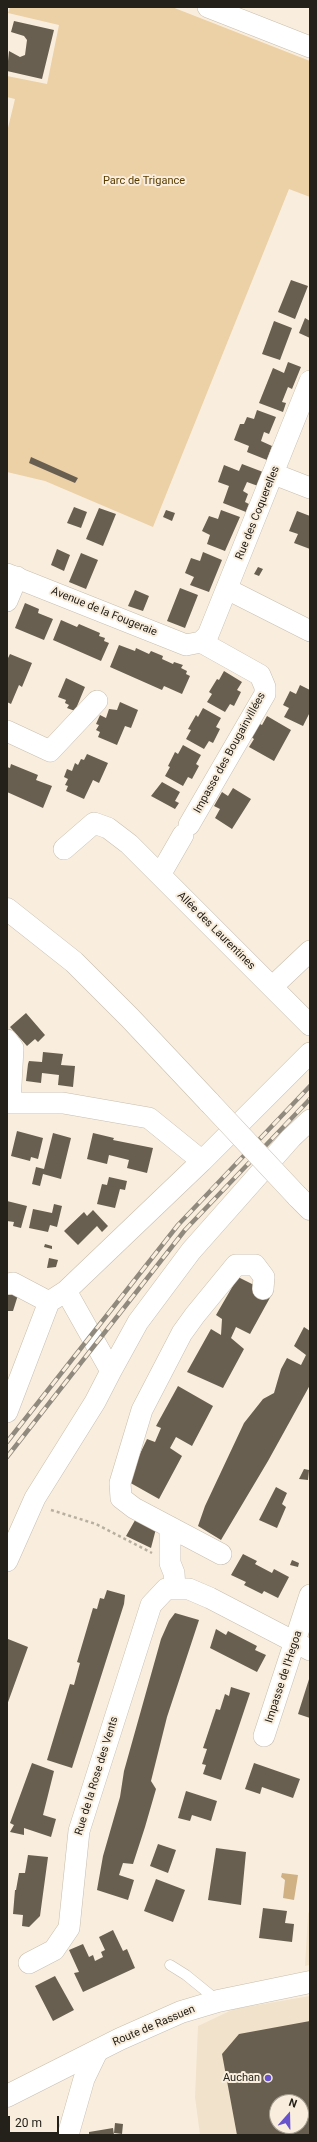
<!DOCTYPE html>
<html>
<head>
<meta charset="utf-8">
<style>
  body { margin:0 }
  #map { position:relative; width:317px; height:2142px; overflow:hidden; background:#f9eedd; font-family:Roboto,sans-serif }
  canvas { display:block }
  .frame { position:absolute; inset:0; border:8px solid #24201a; pointer-events:none }
  .north { position:absolute; left:269px; top:2094px; width:40px; height:40px; box-sizing:border-box; background:#f9eedd; border:1px solid #a49c8f; border-radius:50%; rotate:20deg; font-size:11px; font-weight:700; line-height:16px; text-align:center; color:#24201a }
  .north::after { content:''; display:block; margin:auto; width:14px; height:18px; background:#6953cc; clip-path:polygon(50% 0,100% 100%,50% 72%,0 100%) }
  .scale { position:absolute; left:8px; top:2116px; width:51px; height:18px; box-sizing:border-box; border:2px solid #24201a; border-top:0; padding-left:5px; font-size:12px; line-height:14px; white-space:nowrap; color:#24201a; -webkit-text-stroke:3px #f9eedd; paint-order:stroke }
</style>
</head>
<body>
<div id="map">
<canvas width="317" height="2142"></canvas>
<div class="frame"></div>
<div class="north">N</div>
<div class="scale">20 m</div>
</div>
<script>
const ctx = document.querySelector('canvas').getContext('2d');
ctx.lineJoin = 'round';
function fill(path, color) { ctx.fillStyle = color; ctx.fill(path, 'evenodd'); }
const poly = rows => new Path2D(rows.map(r => 'M' + r).join(''));
function stroke(path, color, width, dash) { ctx.strokeStyle = color; ctx.lineWidth = width; ctx.lineCap = dash ? 'butt' : 'round'; ctx.setLineDash(dash || []); ctx.stroke(path); }
function write(font, color, halo, rows, align = 'center') {
  ctx.font = font + ' Roboto,sans-serif'; ctx.lineWidth = 4; ctx.setLineDash([]); ctx.textBaseline = 'middle'; ctx.strokeStyle = halo; ctx.fillStyle = color; for (const [text, x, y, turn = 0] of rows) {
    ctx.save(); ctx.translate(x, y); ctx.rotate((+turn || 0) * Math.PI / 180); ctx.textAlign = isNaN(turn) ? turn : align; if (halo) ctx.strokeText(text, 0, 0); ctx.fillText(text, 0, 0); ctx.restore();
  }
}
fill(poly([
  [310,1908,310,1965,305,1966,308,1914],
  [310,1996,310,2135,200,2135,195,2097,198,2026,234,2009],
  [277,2102,301,2102,301,2126,277,2126]
]), '#f1e2cb');
fill(poly([
  [10,7,172,7,310,61,310,197,289,189,153,527,45,481,7,472,7,132,15,99,7,97,7,76,47,84,59,25,8,13]
]), '#ecd0a6');
fill(poly([
  [282,1873,298,1875,294,1900,283,1898,285,1880,281,1877]
]), '#cfb184');
fill(poly([
  [14,21,54,30,42,79,7,71,9,51,20,57,25,55,27,40,24,36,11,32],
  [291,280,308,286,295,319,278,312],
  [305,318,310,321,310,338,299,333],
  [274,321,292,328,280,360,262,354],
  [288,362,301,367,292,389,288,387,282,402,286,403,283,412,259,403,273,368,284,373],
  [257,410,276,417,269,434,264,432,261,441,272,446,267,460,247,452,249,446,234,440,240,424,244,424,247,417,254,419],
  [31,457,78,478,75,483,29,463],
  [242,464,263,472,258,486,247,482,243,491,248,494,245,502,249,504,246,512,223,503,229,486,218,482,224,465,239,471],
  [74,507,87,512,81,528,67,523],
  [99,508,116,514,103,546,86,539],
  [166,510,175,513,172,521,163,517],
  [221,510,240,517,225,551,207,544,210,535,202,531,209,516,218,519],
  [297,511,310,516,310,549,294,543,298,534,289,531],
  [57,549,70,555,64,571,51,565],
  [203,552,222,560,209,592,190,585,194,577,185,573,191,558,200,561],
  [81,553,98,560,86,589,69,582],
  [258,567,263,569,259,576,254,574],
  [180,588,198,595,185,628,167,621],
  [135,590,149,596,143,611,128,606],
  [25,603,39,609,38,613,53,619,44,640,15,628],
  [61,620,77,627,79,624,100,633,99,636,105,638,104,641,109,643,101,661,53,640],
  [119,645,135,651,136,648,149,654,151,651,163,656,162,659,173,664,174,662,183,665,181,668,187,671,186,674,190,676,182,694,164,686,162,690,110,667],
  [10,654,32,663,22,687,19,685,11,704,7,702,7,660],
  [224,671,242,682,237,690,241,692,234,706,230,704,225,712,207,702,212,694,209,692,217,679,219,680],
  [66,678,85,687,75,711,67,708,69,705,65,703,66,700,58,697],
  [300,685,310,690,310,712,303,726,284,717,289,708,283,705,290,691,296,694],
  [120,702,138,710,131,728,125,726,117,745,98,737,100,732,96,730,99,725,96,724,100,715,106,718,109,709,117,710],
  [203,708,221,718,216,727,220,729,213,743,209,741,204,749,186,739,191,730,188,729,196,715,198,717],
  [267,716,291,730,274,761,249,747,254,739,248,735,256,722,262,725],
  [183,745,201,755,196,764,199,766,192,779,188,777,183,786,165,776,170,767,168,766,175,752,178,754],
  [87,754,108,763,99,783,93,780,84,799,66,791,68,786,65,785,68,779,64,777,67,769,72,771,75,763,78,765,81,759,84,760],
  [11,764,38,775,36,780,52,786,43,808,7,792,7,767,10,768],
  [162,782,180,792,175,801,179,803,175,809,151,796],
  [233,788,251,799,232,829,215,818,220,809,214,806,222,792,228,796],
  [26,1013,45,1035,38,1042,35,1039,27,1046,10,1027],
  [43,1052,63,1054,61,1065,75,1066,73,1087,58,1085,59,1075,42,1073,41,1083,26,1081,28,1064,29,1061,42,1062],
  [17,1131,43,1138,38,1159,31,1157,30,1161,11,1156],
  [53,1133,71,1138,61,1179,43,1174,40,1186,32,1184,36,1167,44,1169],
  [93,1133,114,1138,113,1140,153,1148,147,1173,127,1168,129,1160,109,1155,107,1164,87,1159],
  [109,1177,127,1181,125,1190,120,1189,115,1208,97,1204,102,1184,107,1185],
  [7,1201,27,1206,21,1228,13,1226,14,1222,7,1221],
  [54,1204,62,1206,57,1227,50,1225,48,1232,29,1228,33,1209,52,1213],
  [93,1210,108,1226,102,1232,97,1226,78,1245,64,1231,84,1212,87,1216],
  [45,1244,52,1246,52,1249,44,1247],
  [49,1258,58,1260,56,1267,47,1268],
  [238,1277,272,1294,250,1334,236,1327,231,1338,244,1349,223,1388,187,1372,211,1329,221,1335,222,1319,216,1315],
  [7,1295,18,1295,13,1311,7,1311],
  [304,1327,310,1331,310,1385,268,1461,221,1540,198,1526,205,1506,244,1423,263,1399,274,1393,281,1369,287,1358,301,1365,306,1355,294,1346],
  [178,1386,213,1406,192,1446,176,1437,170,1448,182,1456,159,1499,127,1481,147,1439,155,1442,161,1428,156,1426],
  [304,1469,309,1470,308,1480,299,1479],
  [276,1487,287,1493,282,1504,286,1507,277,1528,259,1520],
  [138,1515,157,1525,151,1548,126,1536],
  [243,1554,257,1561,255,1564,272,1573,274,1569,289,1577,278,1598,264,1591,262,1594,244,1585,246,1582,231,1575],
  [292,1560,299,1563,298,1567,290,1565],
  [107,1590,125,1595,124,1604,72,1768,47,1760,70,1684,74,1685,80,1663,77,1662,93,1608,97,1609,100,1598,104,1599],
  [175,1613,199,1620,167,1717,151,1781,156,1789,145,1827,133,1864,123,1863,119,1875,134,1880,128,1900,97,1890,103,1856,120,1797,124,1771,161,1639,169,1621],
  [216,1629,226,1635,228,1631,257,1646,255,1650,266,1655,257,1672,210,1648],
  [8,1639,28,1647,7,1705,7,1641],
  [310,1676,310,1718,298,1714],
  [231,1687,250,1693,221,1780,203,1774,206,1765,202,1764,207,1749,203,1748,216,1709,220,1710,225,1694,229,1696],
  [32,1763,54,1771,43,1815,56,1819,51,1837,24,1828,24,1835,10,1832,14,1825,10,1823],
  [254,1763,300,1779,293,1798,262,1787,260,1794,245,1789],
  [186,1791,217,1801,211,1821,192,1815,190,1821,178,1818],
  [158,1844,176,1850,168,1873,150,1866],
  [216,1848,246,1852,241,1905,208,1900],
  [28,1855,48,1857,40,1916,29,1927,22,1926,23,1915,13,1914,15,1890,16,1890,19,1873,25,1873],
  [156,1879,185,1890,173,1922,144,1911],
  [263,1908,287,1911,285,1923,294,1924,292,1942,259,1938],
  [113,1930,123,1951,127,1949,135,1968,83,1992,74,1973,79,1972,69,1950,83,1944,89,1957,93,1955,95,1961,103,1957,101,1952,105,1950,99,1937],
  [55,1976,74,2010,53,2021,35,1986],
  [310,2021,310,2135,237,2135,222,2054,239,2034],
  [277,2102,301,2102,301,2126,277,2126],
  [115,2123,123,2124,122,2134,114,2133],
  [113,2128,114,2135,89,2135,89,2132]
]), '#695f51');
const lane = poly([
  [170,1965,186,1975,218,2001]
]);
const street = poly([
  [208,7,310,47],
  [274,474,310,488],
  [7,574,186,645,201,642],
  [227,589,310,631],
  [7,601,17,577],
  [201,642,208,635,310,381],
  [7,731,50,751,97,701],
  [189,825,265,694,265,687,260,675,201,642],
  [64,849,94,823,108,828,129,844,310,1025],
  [160,875,183,835],
  [272,987,310,951],
  [7,1040,13,1048,10,1103],
  [7,1103,63,1103,149,1118,202,1161],
  [7,1284,13,1283,49,1302,66,1291,202,1161,310,1053],
  [111,1371,138,1322,191,1251,291,1138,310,1120],
  [7,1412,49,1302],
  [170,1527,170,1563,174,1573,175,1588],
  [221,1554,134,1508,121,1498,120,1483,142,1410,182,1333,195,1315,236,1265,255,1265,264,1277,263,1289],
  [7,1561,35,1498,95,1402,111,1371,66,1291],
  [264,1736,310,1595],
  [29,1963,54,1950,69,1928,79,1831,151,1605,166,1589,189,1589,210,1598,310,1650],
  [68,2135,84,2079,98,2050]
]);
const secondary = poly([
  [7,2096,120,2039,181,2012,218,2001,310,1982]
]);
const primary = poly([
  [7,909,74,962,130,1018,210,1103],
  [297,1196,310,1209]
]);
stroke(lane, '#c8bdad', 11);
stroke(street, '#c8bdad', 22);
stroke(secondary, '#c8bdad', 23);
stroke(primary, '#c8bdad', 23);
stroke(poly([
  [51,1510,96,1524,152,1553]
]), '#b8afa1', 2.5, [3, 3]);
stroke(lane, '#fff', 10);
stroke(street, '#fff', 21);
stroke(secondary, '#fff', 22);
stroke(primary, '#fff', 22);
const rail = poly([
  [7,1442,178,1225,310,1086],
  [7,1457,185,1230,310,1099]
]);
stroke(rail, '#90897d', 4.5);
stroke(rail, '#f9eedd', 3, [9]);
const primaryBridge = poly([
  [210,1103,297,1196]
]);
stroke(primaryBridge, '#c8bdad', 23, []);
stroke(primaryBridge, '#fff', 22);
for (const [x, y, r, color] of [
  [268,2078,4,"#6953cc"]
]) { const dot = new Path2D(); dot.arc(x, y, r, 0, 2 * Math.PI); ctx.fillStyle = color; ctx.fill(dot); stroke(dot, '#f9eedd', 1.5); }
write('11px', '#5a3c00', '#f9eedd', [
  ["Parc de Trigance",144,181]
]);
write('11px', '#24201a', '#f9eedd', [
  ["Rue des Coquerelles",258,513,-68],
  ["Avenue de la Fougeraie",104,612,22],
  ["Impasse des Bougainvillées",230,753,-61],
  ["Allée des Laurentines",216,931,45],
  ["Impasse de l'Hegoa",284,1677,-72],
  ["Rue de la Rose des Vents",97,1776,-73],
  ["Route de Rassuen",154,2026,-23]
]);
write('11px', '#24201a', '#f9eedd', [
  ["Auchan",260,2078]
], 'right');
</script>
</body>
</html>
